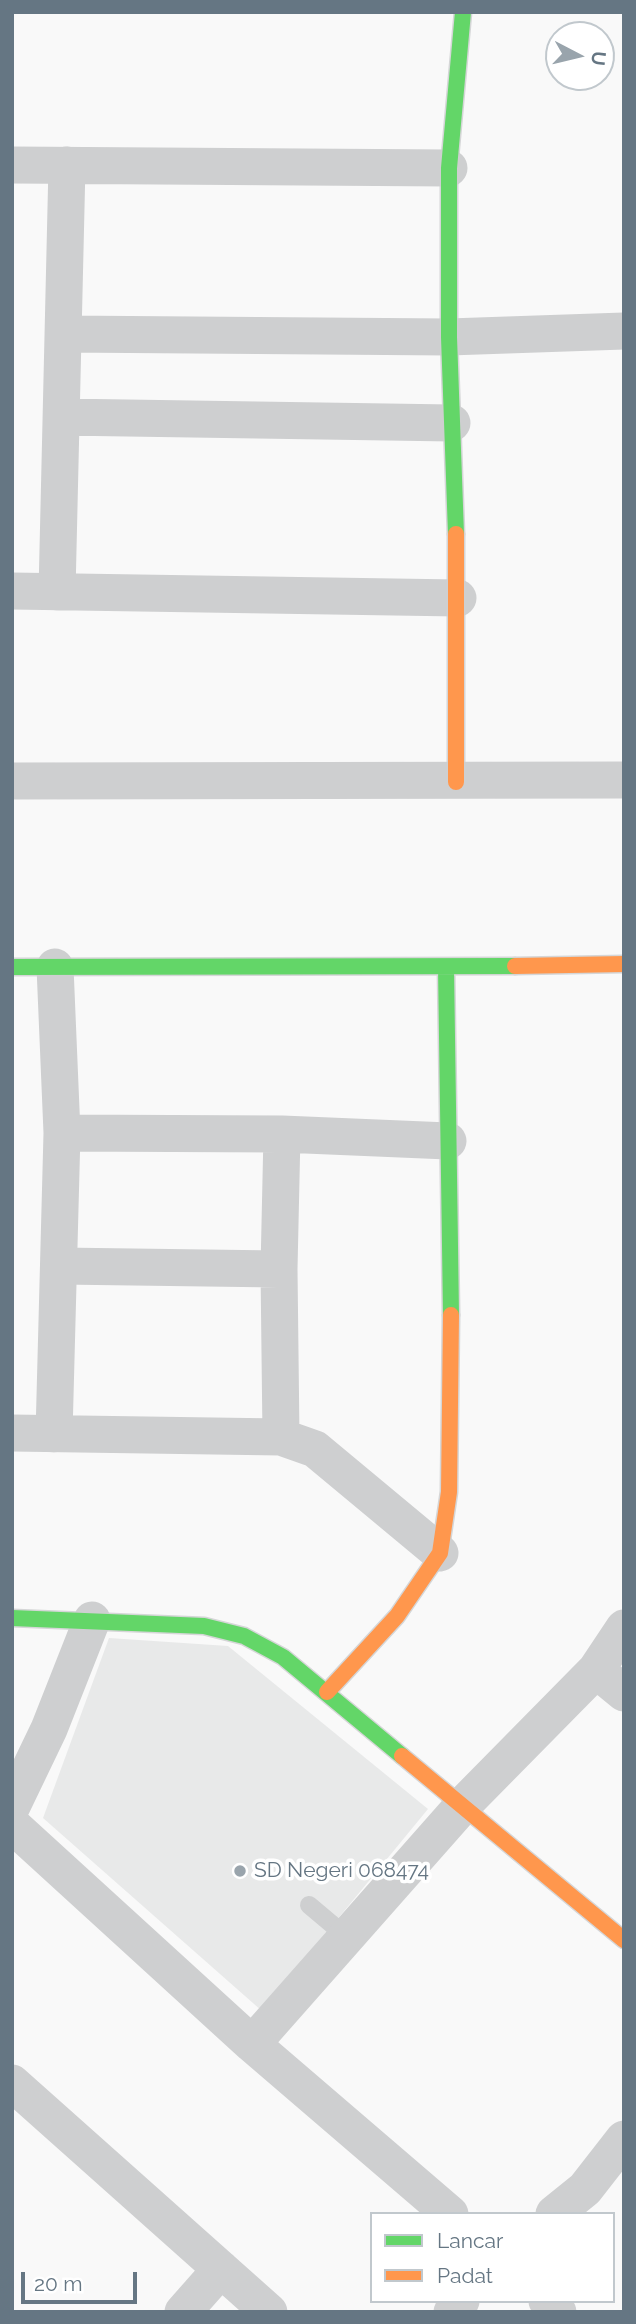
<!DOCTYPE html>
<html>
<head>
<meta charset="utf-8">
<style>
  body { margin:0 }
  #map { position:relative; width:636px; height:2324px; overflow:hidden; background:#f9f9f9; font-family:Raleway,sans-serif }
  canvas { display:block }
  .frame { position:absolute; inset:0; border:14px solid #657683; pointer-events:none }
  .legend { position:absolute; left:370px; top:2212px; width:245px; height:91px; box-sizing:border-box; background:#fff; border:2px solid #c1c8cd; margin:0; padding:9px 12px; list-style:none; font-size:21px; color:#657683 }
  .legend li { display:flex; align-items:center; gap:14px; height:35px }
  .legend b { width:35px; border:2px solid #c1c8cd }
  .north { position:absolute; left:545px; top:21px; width:70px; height:70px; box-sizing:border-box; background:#fff; border:2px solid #c1c8cd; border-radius:50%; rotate:97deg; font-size:19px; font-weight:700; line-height:28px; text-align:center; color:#657683 }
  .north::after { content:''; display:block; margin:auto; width:24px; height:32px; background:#99a4ac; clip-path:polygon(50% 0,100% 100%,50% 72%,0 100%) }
  .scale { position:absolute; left:21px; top:2272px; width:116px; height:32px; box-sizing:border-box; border:4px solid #657683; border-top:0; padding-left:9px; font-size:21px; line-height:24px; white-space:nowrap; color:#657683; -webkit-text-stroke:5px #fff; paint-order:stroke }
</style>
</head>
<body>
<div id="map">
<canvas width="636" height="2324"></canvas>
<div class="frame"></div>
<ul class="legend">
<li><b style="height:9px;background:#63d668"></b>Lancar</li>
<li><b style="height:9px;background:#ff974d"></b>Padat</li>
</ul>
<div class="north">U</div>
<div class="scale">20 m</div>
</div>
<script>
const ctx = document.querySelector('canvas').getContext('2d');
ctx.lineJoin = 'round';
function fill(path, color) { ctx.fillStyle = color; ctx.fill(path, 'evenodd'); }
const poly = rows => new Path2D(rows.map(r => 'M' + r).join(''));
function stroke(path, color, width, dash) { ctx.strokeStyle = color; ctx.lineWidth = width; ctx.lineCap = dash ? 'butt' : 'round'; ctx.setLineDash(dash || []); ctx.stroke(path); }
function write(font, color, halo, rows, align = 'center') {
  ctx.font = font + ' Raleway,sans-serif'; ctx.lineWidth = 7; ctx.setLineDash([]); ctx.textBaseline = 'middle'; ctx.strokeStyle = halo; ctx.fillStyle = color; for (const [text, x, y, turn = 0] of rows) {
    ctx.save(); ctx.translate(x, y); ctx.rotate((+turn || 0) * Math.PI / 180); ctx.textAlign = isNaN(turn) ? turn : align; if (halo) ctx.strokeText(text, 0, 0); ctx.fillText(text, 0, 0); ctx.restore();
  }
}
fill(poly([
  [109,1638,228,1646,428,1809,262,2011,43,1818]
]), '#e8e9e9');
const fast = poly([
  [456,534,449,337,449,168,463,12],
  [12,967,515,966],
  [446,967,451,1315],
  [12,1618,204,1626,244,1636,283,1657,402,1756]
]);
const slow = poly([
  [456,534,456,782],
  [515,966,624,964],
  [327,1692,397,1616,440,1553,449,1492,451,1315],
  [402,1756,624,1940]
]);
stroke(fast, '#d5d6d7', 19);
stroke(slow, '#d5d6d7', 19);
stroke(poly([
  [309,1905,347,1937]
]), '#cecfd0', 18);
stroke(poly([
  [12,165,449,168],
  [65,334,449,337,624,331],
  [62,417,452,423],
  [12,591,458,598],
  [57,592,67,165],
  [12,781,624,780],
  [62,1133,282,1134,448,1141],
  [60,1266,279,1269],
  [12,1433,281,1437,315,1449,440,1553],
  [54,1434,62,1133,55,967],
  [281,1437,279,1269,282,1134],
  [596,1670,624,1693],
  [12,1806,49,1729,92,1620],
  [12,1825,252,2044,450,2214],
  [252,2044,463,1805,596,1670,624,1628],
  [12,2083,269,2312],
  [554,2214,585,2189,624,2139],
  [547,2301,558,2312],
  [183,2312,221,2269],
  [452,2312,461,2301]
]), '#cecfd0', 37);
stroke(fast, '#63d668', 16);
stroke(slow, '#ff974d', 16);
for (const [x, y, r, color] of [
  [240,1871,7,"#99a4ac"]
]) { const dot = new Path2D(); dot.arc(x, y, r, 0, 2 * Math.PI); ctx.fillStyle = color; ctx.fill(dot); stroke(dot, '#fff', 2.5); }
write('21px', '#657683', '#fff', [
  ["SD Negeri 068474",254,1871]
], 'left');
</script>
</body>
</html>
